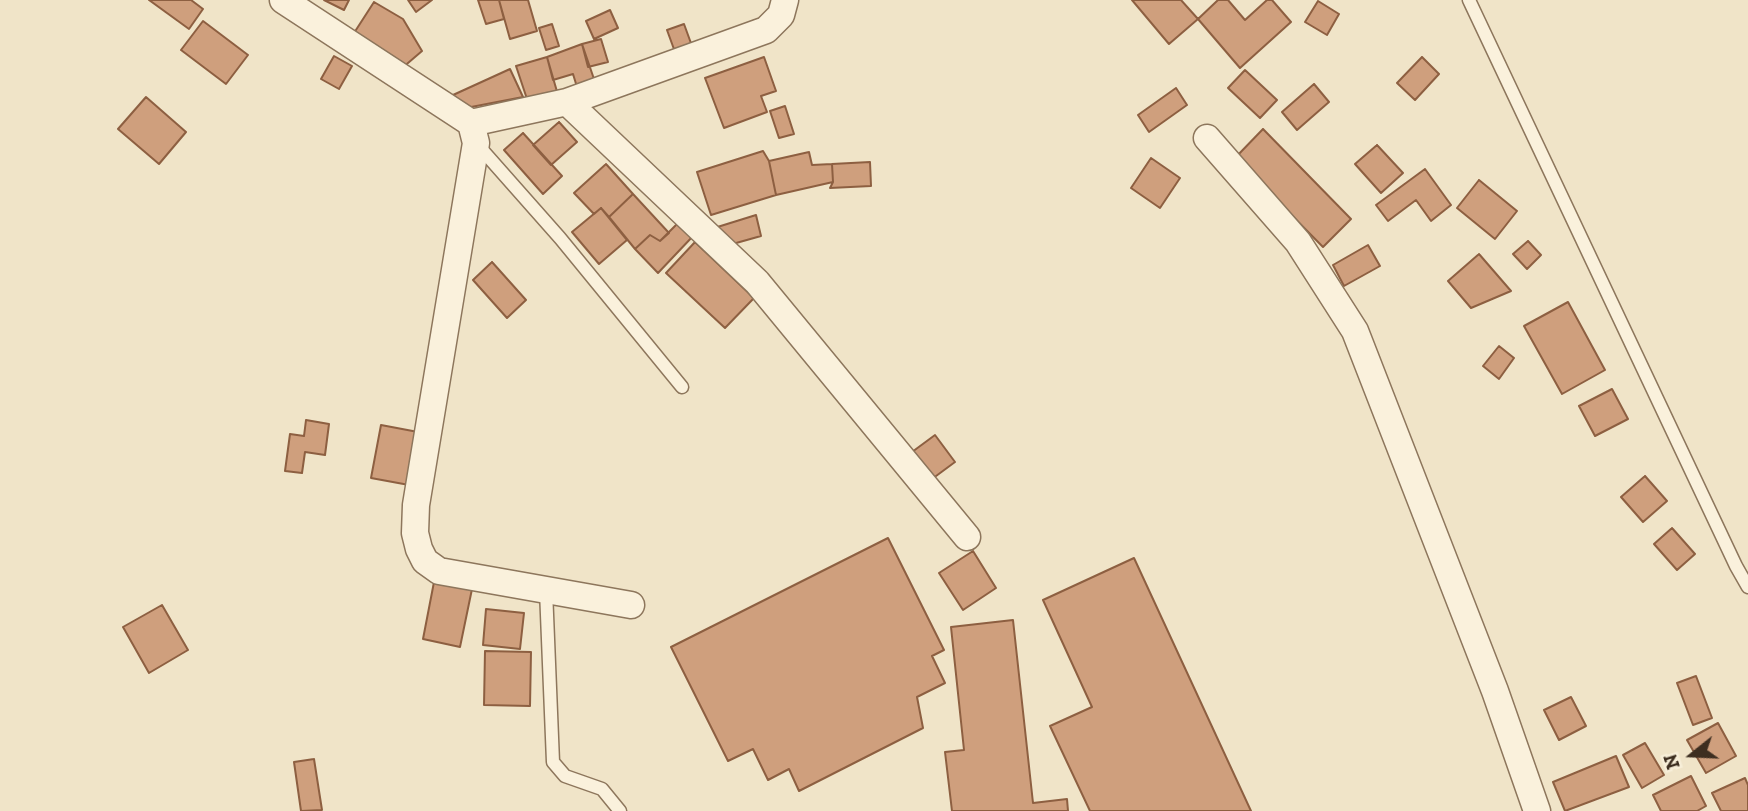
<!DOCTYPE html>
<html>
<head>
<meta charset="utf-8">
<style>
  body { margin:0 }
  #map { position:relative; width:1748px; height:811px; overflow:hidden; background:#f0e4c8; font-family:"Zilla Slab",serif }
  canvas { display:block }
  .north { position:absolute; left:1657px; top:720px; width:70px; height:70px; -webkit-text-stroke:5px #f7eed8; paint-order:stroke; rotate:252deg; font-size:19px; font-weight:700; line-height:28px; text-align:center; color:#3d2e20 }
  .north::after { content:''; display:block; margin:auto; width:24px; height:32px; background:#3d2e20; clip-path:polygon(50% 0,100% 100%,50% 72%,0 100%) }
</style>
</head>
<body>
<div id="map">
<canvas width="1748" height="811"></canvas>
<div class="north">N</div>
</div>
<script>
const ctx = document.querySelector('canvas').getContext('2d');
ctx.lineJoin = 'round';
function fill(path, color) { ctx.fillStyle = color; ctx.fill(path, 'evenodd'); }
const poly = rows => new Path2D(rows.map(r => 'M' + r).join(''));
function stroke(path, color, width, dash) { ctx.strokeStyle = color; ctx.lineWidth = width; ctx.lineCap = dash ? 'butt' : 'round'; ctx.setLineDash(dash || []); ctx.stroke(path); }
const building = poly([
  [149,0,191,0,203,9,189,29,149,0],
  [324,0,349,0,344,10,324,0],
  [408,0,432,0,416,12,408,0],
  [478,0,499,0,504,19,486,24,478,0],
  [499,0,528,0,537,31,510,39,499,0],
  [1132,0,1181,0,1198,19,1169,44,1132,0],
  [1218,0,1228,0,1245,20,1267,0,1272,0,1291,22,1240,68,1198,19,1218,0],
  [1318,1,1339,14,1327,35,1305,22,1318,1],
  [374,2,403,19,422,51,401,69,354,33,374,2],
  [610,10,618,28,594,39,586,21,610,10],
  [203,21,248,55,226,84,181,50,203,21],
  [552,24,559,46,546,50,539,28,552,24],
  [684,24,692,46,675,52,667,30,684,24],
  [601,39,608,62,588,67,582,44,601,39],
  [582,44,595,82,577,87,573,74,553,80,547,57,582,44],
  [334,56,352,66,339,89,321,79,334,56],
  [547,57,558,95,529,105,516,66,547,57],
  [764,57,776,91,761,96,767,112,724,128,705,78,764,57],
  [1422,57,1439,74,1415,100,1397,83,1422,57],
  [510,69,523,97,466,108,453,95,510,69],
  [1245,70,1277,100,1260,118,1228,88,1245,70],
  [1314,84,1329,102,1297,130,1282,112,1314,84],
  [1176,88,1187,105,1149,132,1138,115,1176,88],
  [146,97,186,132,159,164,118,129,146,97],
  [785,106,794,134,779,138,770,111,785,106],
  [559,122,577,142,551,165,533,145,559,122],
  [1263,129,1351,219,1323,247,1235,158,1263,129],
  [523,133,562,176,543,194,504,150,523,133],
  [1377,145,1403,173,1381,193,1355,164,1377,145],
  [763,151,769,161,776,195,711,215,697,172,763,151],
  [809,152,812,165,832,164,833,182,776,195,769,161,809,152],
  [1151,158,1180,178,1160,208,1131,188,1151,158],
  [870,162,871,186,830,188,833,182,832,164,870,162],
  [606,164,633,194,609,217,601,208,594,214,574,193,606,164],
  [1425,169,1451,205,1431,221,1416,200,1388,221,1376,205,1425,169],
  [1479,180,1517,211,1495,239,1457,208,1479,180],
  [633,194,669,233,660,241,650,235,635,249,609,217,633,194],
  [601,208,627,240,599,264,572,232,601,208],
  [756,215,761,236,729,245,711,229,756,215],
  [679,222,694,235,658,273,635,249,650,235,660,241,679,222],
  [1528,241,1541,255,1527,269,1513,254,1528,241],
  [695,242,754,298,725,328,666,273,695,242],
  [1368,245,1380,266,1344,286,1333,265,1368,245],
  [1479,254,1511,291,1471,308,1448,281,1479,254],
  [492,262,526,300,507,318,473,280,492,262],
  [1568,302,1605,370,1562,394,1524,326,1568,302],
  [1499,346,1514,358,1499,379,1483,366,1499,346],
  [1612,389,1628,419,1595,436,1579,406,1612,389],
  [306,420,329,424,325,455,305,452,302,473,285,471,290,434,304,436,306,420],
  [381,425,418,432,409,485,371,478,381,425],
  [935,435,955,462,932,479,912,452,935,435],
  [1645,476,1667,501,1643,522,1621,497,1645,476],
  [1672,528,1695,554,1677,570,1654,544,1672,528],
  [888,538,944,650,932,656,945,683,917,697,923,728,799,791,789,769,768,780,753,749,728,761,671,647,888,538],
  [973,551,996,588,963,610,939,573,973,551],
  [1134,558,1251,811,1090,811,1050,726,1092,707,1043,600,1134,558],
  [434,582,472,589,460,647,423,639,434,582],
  [162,605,188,650,149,673,123,627,162,605],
  [486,609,524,613,520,649,483,645,486,609],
  [1013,620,1033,803,1067,799,1068,811,952,811,945,752,964,750,951,627,1013,620],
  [485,651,531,652,530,706,484,705,485,651],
  [1696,676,1712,718,1693,725,1677,683,1696,676],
  [1571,697,1586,726,1559,740,1544,710,1571,697],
  [1718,723,1736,756,1706,773,1687,740,1718,723],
  [1645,743,1664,775,1642,788,1623,755,1645,743],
  [1616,756,1629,787,1565,811,1553,782,1616,756],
  [314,759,322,810,301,811,294,762,314,759],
  [1691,776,1706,806,1697,811,1661,811,1653,795,1691,776],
  [1745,778,1748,785,1748,811,1721,811,1712,793,1745,778]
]);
fill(building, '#cf9f7d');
stroke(building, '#8d5f41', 2);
const lane = poly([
  [1469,0,1736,566,1748,587],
  [476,143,560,238,682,387],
  [546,590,553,762,565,776,602,789,620,811]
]);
const street = poly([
  [283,0,471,123,567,102,757,282,967,537],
  [567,102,766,30,781,15,785,0],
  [471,123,476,143,416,505,415,533,419,549,425,561,439,571,631,605],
  [1207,138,1298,242,1355,331,1495,691,1537,811]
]);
stroke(lane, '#8d765c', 15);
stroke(street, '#8d765c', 29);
stroke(lane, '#faf1dc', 12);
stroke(street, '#faf1dc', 26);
</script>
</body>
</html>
